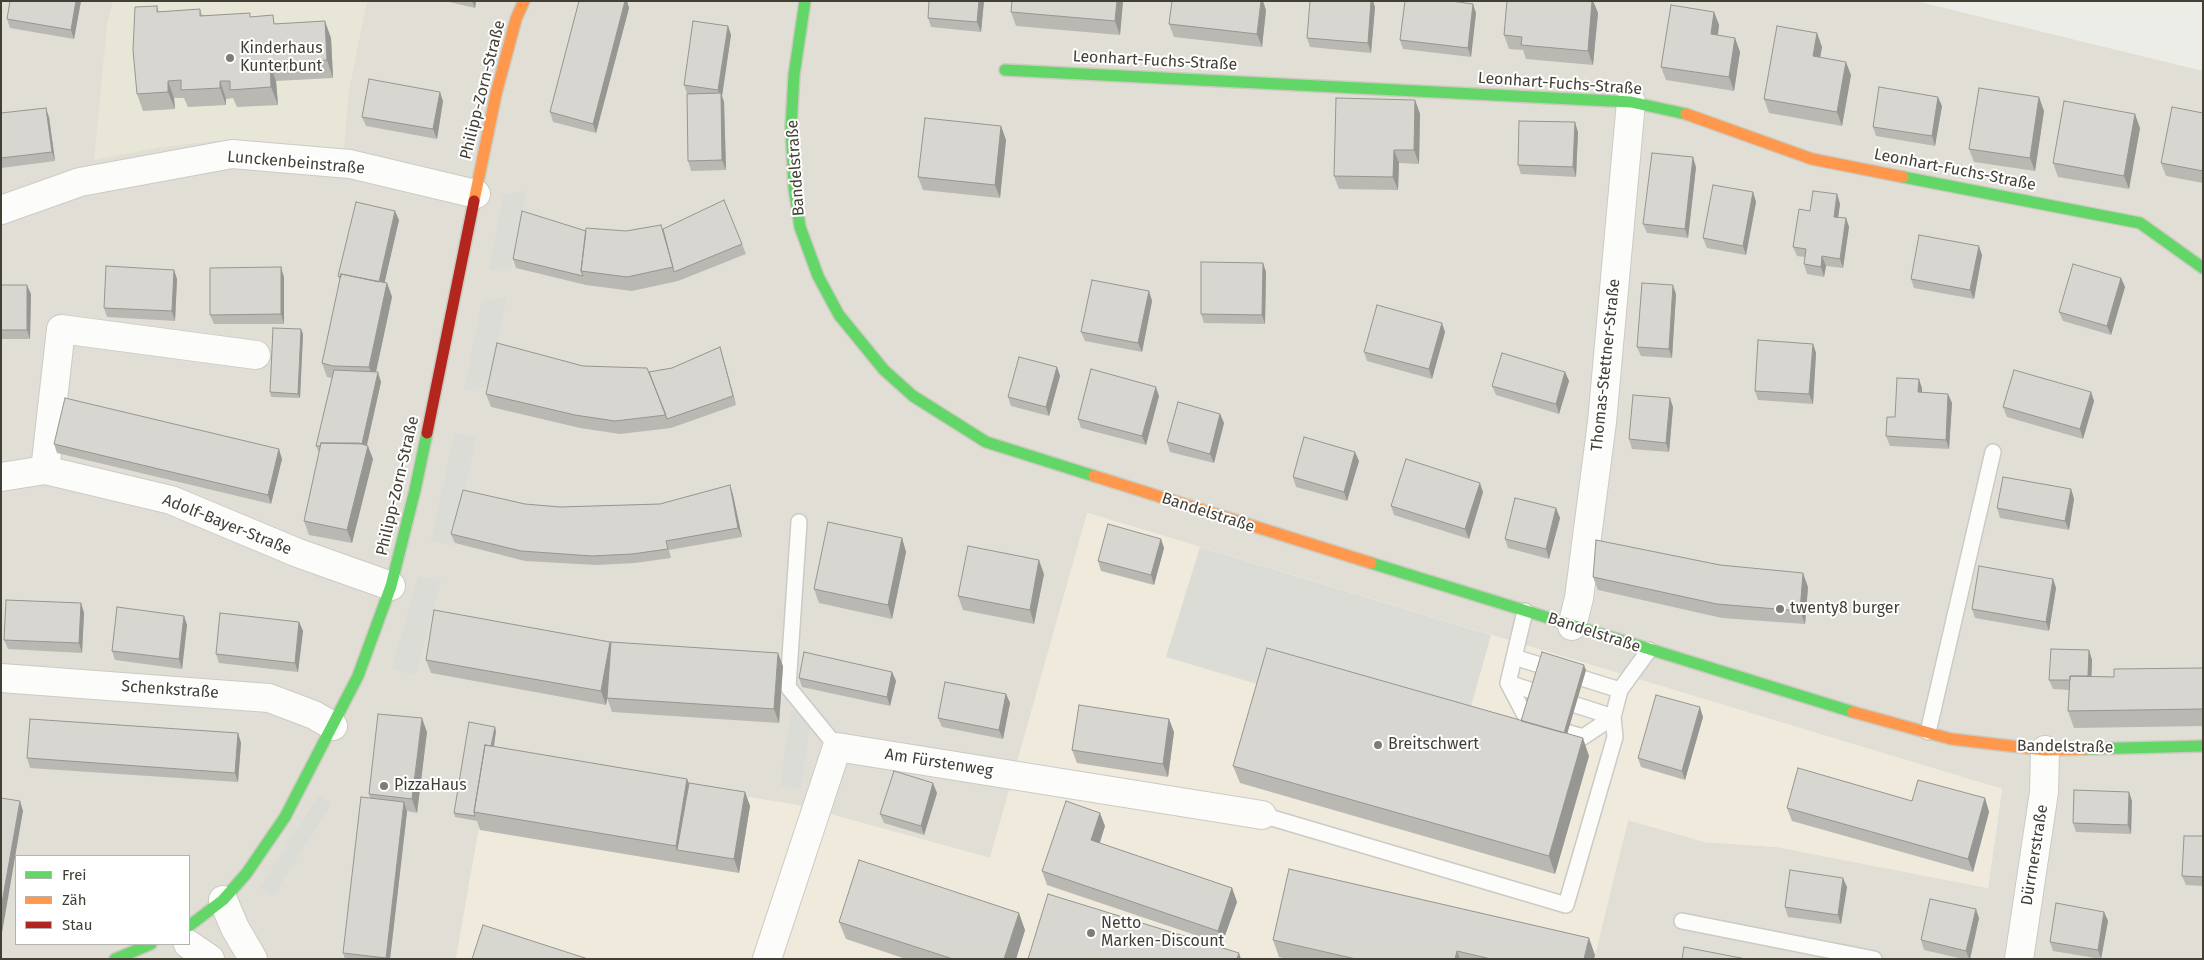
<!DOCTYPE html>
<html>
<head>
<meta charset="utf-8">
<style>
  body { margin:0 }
  #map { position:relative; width:2204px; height:960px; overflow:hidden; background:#edede7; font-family:"Fira Sans",sans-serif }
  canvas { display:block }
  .frame { position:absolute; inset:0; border:2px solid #423f35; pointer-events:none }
  .legend { position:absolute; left:15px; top:855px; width:175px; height:90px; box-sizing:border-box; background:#fff; border:1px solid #b3b2ae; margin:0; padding:6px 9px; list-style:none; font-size:15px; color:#423f35 }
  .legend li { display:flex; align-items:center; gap:10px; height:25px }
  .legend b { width:25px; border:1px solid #b3b2ae }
</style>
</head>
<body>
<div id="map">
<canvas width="2204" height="960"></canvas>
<div class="frame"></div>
<ul class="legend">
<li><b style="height:6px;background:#63d668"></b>Frei</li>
<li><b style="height:6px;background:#ff974d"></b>Zäh</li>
<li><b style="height:6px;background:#b3261e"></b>Stau</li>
</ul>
</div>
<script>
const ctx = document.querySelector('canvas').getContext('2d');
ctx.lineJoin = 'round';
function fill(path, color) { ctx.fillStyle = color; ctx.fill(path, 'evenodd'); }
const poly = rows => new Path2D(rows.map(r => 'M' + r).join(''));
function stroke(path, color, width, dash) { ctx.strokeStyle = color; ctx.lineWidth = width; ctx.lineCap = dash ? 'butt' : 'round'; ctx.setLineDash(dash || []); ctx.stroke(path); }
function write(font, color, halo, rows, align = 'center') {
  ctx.font = font + ' "Fira Sans",sans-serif'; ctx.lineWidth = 4; ctx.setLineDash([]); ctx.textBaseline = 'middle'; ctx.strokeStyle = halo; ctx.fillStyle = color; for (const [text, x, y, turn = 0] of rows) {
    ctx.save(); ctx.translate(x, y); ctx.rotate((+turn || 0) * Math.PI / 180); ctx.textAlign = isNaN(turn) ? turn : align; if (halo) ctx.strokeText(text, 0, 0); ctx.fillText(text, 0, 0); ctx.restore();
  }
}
fill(poly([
  [1,1,1916,1,2203,71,2203,959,1594,959,1628,820,1705,842,1777,847,1988,888,2002,789,1088,513,990,858,797,805,492,755,456,959,1,959],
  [16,856,189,856,189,944,16,944]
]), '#e1dfd5');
fill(poly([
  [1087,513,2002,789,1988,888,1777,847,1705,842,1628,820,1594,959,456,959,492,755,797,805,990,858]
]), '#efeadb');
fill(poly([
  [113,1,367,1,349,90,344,150,279,143,213,141,163,147,94,160,107,25]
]), '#e8e6d7');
fill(poly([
  [526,191,511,268,489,270,503,195],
  [506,298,490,386,464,391,482,301],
  [454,433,476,437,454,546,431,541],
  [1200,547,1491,635,1467,721,1267,687,1166,657],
  [418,576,441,582,416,675,392,669],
  [791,710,812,713,801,789,780,786],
  [319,795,332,803,273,896,260,887]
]), '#dcdcd7');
const lane = poly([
  [799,522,788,687,837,747],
  [1514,657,1620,690],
  [1508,683,1528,721,1583,737,1613,717,1620,690,1649,650],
  [1928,732,1993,452],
  [1262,815,1566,905,1615,737,1613,717,1508,683,1525,611],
  [1682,921,1874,959]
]);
const street = poly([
  [1,210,80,182,232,154,350,164,476,194],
  [45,470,61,329,256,355],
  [1,477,45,470,171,500,298,553,391,586],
  [1572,626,1579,598,1602,422,1631,102],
  [1,678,269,698,314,715,333,726],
  [223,900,235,928,253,959],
  [188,944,210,959],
  [767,959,837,747,1262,815],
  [2019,959,2044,792,2045,750]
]);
const fast = poly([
  [805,1,794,75,791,127,794,188,800,227,818,276,839,315,884,370,913,396,986,442,1094,476],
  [1005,70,1631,102,1686,114],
  [1903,177,2140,223,2203,268],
  [1371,563,1853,712],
  [2086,749,2203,746],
  [189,926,223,900,246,874,285,817,358,676,391,586,415,490,427,433],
  [115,959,151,944]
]);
const slow = poly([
  [1686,114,1812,159,1903,177],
  [474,201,496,94,516,19,524,1],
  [1094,476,1371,563],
  [1853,712,1951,739,2045,750,2086,749]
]);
const jam = poly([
  [427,433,474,201]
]);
stroke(lane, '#cbcac5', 18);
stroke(street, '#cbcac5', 30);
stroke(fast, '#cccabf', 14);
stroke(slow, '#cccabf', 14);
stroke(jam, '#cccabf', 14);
stroke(lane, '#fcfcfb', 15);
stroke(street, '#fcfcfb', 28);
stroke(fast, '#63d668', 11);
stroke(slow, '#ff974d', 11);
stroke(jam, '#b3261e', 11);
fill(poly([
  [81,1,74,39,10,28,7,19],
  [445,1,476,1,475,8],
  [579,1,627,1,629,8,596,133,553,122,550,112],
  [929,1,984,1,981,32,931,27,928,18],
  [1123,1,1120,35,1016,26,1011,12],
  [1507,1,1593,1,1598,13,1593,65,1526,59,1523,50,1509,49,1504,35],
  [157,6,159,12,200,9,202,15,251,17,331,38,333,78,276,81,278,105,237,107,233,98,226,99,226,105,188,107,184,98,174,98,175,109,143,111,137,94],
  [1375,7,1371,53,1310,47,1307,38],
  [1266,10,1262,47,1174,37,1169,24],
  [1714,12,1719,25,1718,36,1735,38,1740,52,1734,91,1666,80,1661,67],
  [1476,13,1471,57,1403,49,1400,40],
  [728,26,731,35,722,96,724,102,726,170,691,171,688,161,687,94,684,85],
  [1817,33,1822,47,1820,57,1851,75,1842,126,1769,113,1764,99],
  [1415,100,1420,114,1419,164,1399,163,1398,190,1339,189,1334,176],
  [443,101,437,139,366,126,362,117],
  [1942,106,1935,146,1876,136,1873,127],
  [2044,111,2035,171,1974,162,1969,149],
  [1,113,49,117,55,161,1,168],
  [2203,113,2203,183,2166,176,2161,163],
  [1001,126,1006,140,1000,198,923,190,918,177],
  [2140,128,2129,189,2058,177,2053,163],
  [1578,132,1576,177,1521,174,1518,165],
  [1696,167,1688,238,1647,233,1643,224],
  [1753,192,1756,202,1746,255,1707,248,1703,238],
  [1837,194,1840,204,1838,217,1846,218,1849,227,1843,268,1826,266,1824,277,1807,274,1804,264,1805,257,1797,256,1793,247,1810,211],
  [399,220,384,283,387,283,392,297,376,372,381,382,367,446,373,459,352,543,309,535,304,521,319,453,316,446,332,378,327,377,322,363,340,281,338,276],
  [663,229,742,244,746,254,678,281,632,291,586,285,516,268,513,259,586,231,626,231],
  [1982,255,1974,299,1914,288,1911,279],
  [1263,263,1266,272,1265,324,1204,323,1201,314],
  [174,270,177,279,175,321,107,317,104,308],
  [284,277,284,324,214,324,210,315],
  [2121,278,2125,287,2111,335,2063,321,2059,312],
  [1,285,31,294,30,339,1,339],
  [1149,291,1152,301,1142,352,1085,341,1081,332],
  [1676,294,1672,358,1641,356,1637,347],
  [1445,332,1432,379,1367,361,1364,352],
  [303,334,300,398,271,397,270,392],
  [1813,344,1816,353,1813,404,1758,400,1755,391],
  [720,347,723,357,736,405,671,428,620,434,580,428,491,407,486,394,583,366,649,372,672,368],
  [1057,367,1060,376,1049,416,1011,406,1008,397],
  [1565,372,1569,381,1559,414,1496,395,1492,386],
  [1922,388,1922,393,1948,394,1952,403,1949,449,1890,446,1886,436,1895,417],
  [2091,392,2094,401,2083,439,2007,417,2003,407],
  [1159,396,1146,445,1081,428,1078,419],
  [1673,407,1669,452,1632,449,1629,439],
  [1220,414,1224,423,1214,463,1170,452,1167,442],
  [54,444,282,459,271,504,57,453],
  [1359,461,1347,501,1296,487,1293,477],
  [730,485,733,495,742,537,669,550,671,558,635,563,596,565,525,561,455,543,451,534,525,504,560,507,660,504],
  [2071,489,2074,499,2069,530,2000,518,1997,508],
  [1483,492,1469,539,1394,515,1391,506],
  [1556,508,1560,518,1549,559,1508,548,1505,539],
  [902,538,906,552,892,619,819,603,814,589],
  [1161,539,1164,548,1154,585,1101,571,1098,561],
  [1044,574,1034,624,963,610,958,596],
  [1593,577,1808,587,1805,624,1722,618,1598,590],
  [2053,579,2056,588,2049,631,1975,618,1972,609],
  [81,603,84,613,82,653,8,649,4,640],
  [184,616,187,625,182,669,115,660,112,651],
  [299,622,303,631,298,672,219,663,216,654],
  [611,644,783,666,779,723,612,712,607,698,606,705,431,673,426,660],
  [2089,650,2092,660,2091,676,2114,677,2203,668,2203,726,2074,728,2068,711,2069,690,2053,689,2049,680],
  [1586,670,1567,734,1589,756,1555,874,1240,783,1233,766,1521,721],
  [892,672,896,681,890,706,802,687,799,678],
  [1006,694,1010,703,1003,739,942,727,938,718],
  [1703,717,1685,780,1641,767,1638,758],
  [496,731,494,747,689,783,745,792,750,806,739,873,480,830,477,821,455,817,454,813],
  [427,732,417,813,407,811,390,959,345,959,343,953,370,799,369,794],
  [1174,732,1168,777,1077,763,1072,750],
  [238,733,241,743,238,782,30,768,27,758],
  [2129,792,2132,801,2131,834,2076,832,2073,823],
  [937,793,924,835,884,823,880,814],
  [1985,798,1989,812,1973,872,1792,821,1787,808,1912,801],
  [1105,826,1100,843,1232,888,1237,902,1222,944,1047,885,1042,871],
  [2203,836,2203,886,2186,885,2182,876],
  [1847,887,1841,924,1788,917,1785,907],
  [2104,912,2108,921,2101,959,2053,951,2050,942],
  [1979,918,1970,959,1963,959,1924,950,1921,940],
  [839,922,1025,930,1016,959,906,959,846,939],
  [1273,940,1595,955,1594,959,1286,959,1279,957]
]), '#b9b8b3');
fill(poly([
  [76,1,81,1,74,39,71,30],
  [472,1,476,1,475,8],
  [625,1,627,1,629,8,596,133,593,124],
  [979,1,984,1,981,32,977,22],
  [1117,1,1123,1,1120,35,1115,21],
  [1261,1,1263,1,1266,10,1262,47,1257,34],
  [1371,1,1373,1,1375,7,1371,53,1368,43],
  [1592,1,1593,1,1598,13,1593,65,1588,51],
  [1473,4,1476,13,1471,57,1468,48],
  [1714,12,1719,25,1716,48,1711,34],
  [325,21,331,38,333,78,327,60],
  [728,26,731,35,722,96,724,102,726,170,722,160,721,98,718,90],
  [1817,33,1822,47,1818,69,1813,56],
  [1735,38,1740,52,1734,91,1729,77],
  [1846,62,1851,75,1842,126,1837,112],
  [270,64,276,81,278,105,271,87],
  [168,81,174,98,175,109,168,92],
  [220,81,226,99,226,105,220,88],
  [440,92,443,101,437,139,433,129],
  [1938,97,1942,106,1935,146,1932,136],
  [2039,97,2044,111,2035,171,2030,158],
  [1415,100,1420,114,1419,164,1414,150],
  [46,108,49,117,55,161,52,152],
  [2135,114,2140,128,2129,189,2124,176],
  [1575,122,1578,132,1576,177,1573,167],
  [1001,126,1006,140,1000,198,995,185],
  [1394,150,1399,163,1398,190,1393,177],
  [1693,157,1696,167,1688,238,1685,229],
  [1753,192,1756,202,1746,255,1743,246],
  [1837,194,1840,204,1837,226,1834,217],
  [395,211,399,220,382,294,378,285],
  [1846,218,1849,227,1843,268,1840,259],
  [1979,246,1982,255,1974,299,1970,290],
  [1822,256,1826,266,1824,277,1821,267],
  [1263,263,1266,272,1265,324,1262,315],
  [281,267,284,277,284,324,281,314],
  [174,270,177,279,175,321,172,311],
  [2121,278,2125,287,2111,335,2107,326],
  [387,283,392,297,374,381,369,367],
  [27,285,31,294,30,339,27,330],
  [1673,285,1676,294,1672,358,1669,349],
  [1149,291,1152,301,1142,352,1138,343],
  [1442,323,1445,332,1432,379,1429,369],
  [301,329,303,334,300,398,298,394],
  [1813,344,1816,353,1813,404,1809,394],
  [720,347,723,357,736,405,733,396],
  [1057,367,1060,376,1049,416,1046,407],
  [378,372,381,382,364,457,361,448],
  [1565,372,1569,381,1559,414,1556,404],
  [1919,379,1922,388,1922,402,1918,392],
  [1156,387,1159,396,1146,445,1142,436],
  [2091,392,2094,401,2083,439,2080,429],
  [1948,394,1952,403,1949,449,1946,440],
  [1670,398,1673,407,1669,452,1666,443],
  [1220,414,1224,423,1214,463,1210,454],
  [368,446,373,459,352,543,347,530],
  [279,449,282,459,271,504,268,495],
  [1355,452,1359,461,1347,501,1344,492],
  [1480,483,1483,492,1469,539,1465,529],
  [730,485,733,495,742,537,738,528],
  [2071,489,2074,499,2069,530,2065,521],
  [1556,508,1560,518,1549,559,1546,549],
  [902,538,906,552,892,619,888,605],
  [1161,539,1164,548,1154,585,1151,575],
  [1039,560,1044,574,1034,624,1030,610],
  [1803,573,1808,587,1805,624,1800,611],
  [2053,579,2056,588,2049,631,2046,622],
  [81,603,84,613,82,653,79,643],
  [184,616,187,625,182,669,179,659],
  [299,622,303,631,298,672,295,663],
  [610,642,615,655,606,705,601,691],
  [2089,650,2092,660,2091,691,2087,681],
  [778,653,783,666,779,723,774,709],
  [1584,665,1586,670,1563,748,1561,743],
  [892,672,896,681,890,706,887,697],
  [1006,694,1010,703,1003,739,999,730],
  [1700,707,1703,717,1685,780,1682,771],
  [422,718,427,732,417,813,412,799],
  [1169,719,1174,732,1168,777,1163,764],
  [495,727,496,731,483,814,480,813],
  [238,733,241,743,238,782,235,773],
  [1583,738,1589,756,1555,874,1549,856],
  [687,779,694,796,677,850,676,846],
  [933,783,937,793,924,835,921,826],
  [745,792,750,806,739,873,734,859],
  [2129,792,2132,801,2131,834,2128,825],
  [1985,798,1989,812,1973,872,1968,859],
  [20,801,23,811,2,933,1,931,1,908],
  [404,802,407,812,390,959,386,959],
  [1100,813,1105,826,1096,853,1091,840],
  [1843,878,1847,887,1841,924,1838,915],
  [1232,888,1237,902,1222,944,1218,931],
  [1976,909,1979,918,1970,959,1969,959,1966,951],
  [2104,912,2108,921,2101,959,2098,950],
  [1019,913,1025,930,1016,959,1004,959],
  [1589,938,1595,955,1594,959,1584,959],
  [1457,951,1460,959,1455,959],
  [1239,953,1241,959,1237,959]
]), '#969692');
const building = poly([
  [10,1,76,1,71,30,7,19,10,1],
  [579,1,625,1,593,124,550,112,579,1],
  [929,1,979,1,977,22,928,18,929,1],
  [1012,1,1117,1,1115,21,1011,12,1012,1],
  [1172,1,1261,1,1257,34,1169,24,1172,1],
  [1310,1,1371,1,1368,43,1307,38,1310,1],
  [1405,1,1451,1,1473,4,1468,48,1400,40,1405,1],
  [1507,1,1592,1,1588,51,1521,45,1522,37,1504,35,1507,1],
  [1671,5,1714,12,1711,34,1735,38,1729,77,1661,67,1671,5],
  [157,6,157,12,200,9,200,16,250,13,250,17,273,15,274,24,325,21,327,60,270,64,271,87,230,90,230,81,220,81,220,88,181,90,181,80,168,81,168,92,137,94,133,50,135,7,157,6],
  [693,21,728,26,718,90,684,85,693,21],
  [1777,26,1817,33,1813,56,1846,62,1837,112,1764,99,1777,26],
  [369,79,440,92,433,129,362,117,369,79],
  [1879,87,1938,97,1932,136,1873,127,1879,87],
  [1979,88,2039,97,2030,158,1969,149,1979,88],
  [721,93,722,160,688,161,687,94,721,93],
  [1336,98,1415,100,1414,150,1394,150,1393,177,1334,176,1336,98],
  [2064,101,2135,114,2124,176,2053,163,2064,101],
  [2172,107,2203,113,2203,171,2161,163,2172,107],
  [46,108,52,152,1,158,1,113,46,108],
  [925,118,1001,126,995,185,918,177,925,118],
  [1519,121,1575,122,1573,167,1518,165,1519,121],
  [1652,153,1693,157,1685,229,1643,224,1652,153],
  [1713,185,1753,192,1743,246,1703,238,1713,185],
  [1813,191,1837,194,1834,217,1846,218,1840,259,1822,256,1821,267,1804,264,1806,249,1793,247,1799,209,1810,211,1813,191],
  [724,200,742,244,674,272,663,229,724,200],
  [356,202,395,211,379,282,341,274,341,277,338,276,356,202],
  [522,211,586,231,581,271,583,276,513,259,522,211],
  [661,225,673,267,627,277,581,271,586,228,626,231,661,225],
  [1919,235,1979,246,1970,290,1911,279,1919,235],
  [1201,262,1263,263,1262,315,1201,314,1201,262],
  [2073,264,2121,278,2107,326,2059,312,2073,264],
  [106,266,174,270,172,311,104,308,106,266],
  [281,267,281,314,210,315,210,268,281,267],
  [341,274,387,283,369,367,333,366,322,363,341,274],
  [1092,280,1149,291,1138,343,1081,332,1092,280],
  [1642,283,1673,285,1669,349,1637,347,1642,283],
  [1,285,27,285,27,330,1,330,1,285],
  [1377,305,1442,323,1429,369,1364,352,1377,305],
  [273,328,301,329,298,394,270,392,273,328],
  [1758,340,1813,344,1809,394,1755,391,1758,340],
  [497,343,583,366,647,368,666,415,615,421,575,415,486,394,497,343],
  [720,347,733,396,667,419,649,372,672,368,720,347],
  [1502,353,1565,372,1556,404,1492,386,1502,353],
  [1019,357,1057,367,1046,407,1008,397,1019,357],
  [1091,369,1156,387,1142,436,1078,419,1091,369],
  [334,370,378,372,362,444,321,443,320,446,316,446,334,370],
  [2014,370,2091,392,2080,429,2003,407,2014,370],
  [1897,378,1919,379,1918,392,1948,394,1946,440,1886,436,1887,417,1895,417,1897,378],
  [1633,395,1670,398,1666,443,1629,439,1633,395],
  [65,398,279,449,268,495,54,444,65,398],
  [1178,402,1220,414,1210,454,1167,442,1178,402],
  [1304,437,1355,452,1344,492,1293,477,1304,437],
  [321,443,359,443,368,446,347,530,304,521,321,443],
  [1406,459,1480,483,1465,529,1391,506,1406,459],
  [2003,477,2071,489,2065,521,1997,508,2003,477],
  [730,485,738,528,666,541,668,549,632,554,592,556,521,551,451,534,463,490,525,504,560,507,660,504,730,485],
  [1515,498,1556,508,1546,549,1505,539,1515,498],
  [828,522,902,538,888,605,814,589,828,522],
  [1108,524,1161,539,1151,575,1098,561,1108,524],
  [1596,540,1720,565,1803,573,1800,611,1717,604,1593,577,1596,540],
  [968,546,1039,560,1030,610,958,596,968,546],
  [1979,566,2053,579,2046,622,1972,609,1979,566],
  [6,600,81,603,79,643,4,640,6,600],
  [117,607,184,616,179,659,112,651,117,607],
  [434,610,610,642,601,691,426,660,434,610],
  [220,613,299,622,295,663,216,654,220,613],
  [611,642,778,653,774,709,607,698,611,642],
  [1267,648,1583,738,1549,856,1233,766,1267,648],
  [2051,649,2089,650,2088,676,2070,676,2070,680,2049,680,2051,649],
  [804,652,892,672,887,697,799,678,804,652],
  [1542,652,1584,665,1564,733,1521,721,1542,652],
  [2203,668,2203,709,2068,711,2070,676,2114,677,2114,669,2203,668],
  [945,682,1006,694,999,730,938,718,945,682],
  [1656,695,1700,707,1682,771,1638,758,1656,695],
  [1079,705,1169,719,1163,764,1072,750,1079,705],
  [378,714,422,718,412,799,369,794,378,714],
  [30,719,238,733,235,773,27,758,30,719],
  [469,722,495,727,491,746,485,745,474,812,475,816,454,813,469,722],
  [485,745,687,779,676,846,474,812,485,745],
  [1798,768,1912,801,1918,780,1985,798,1968,859,1787,808,1798,768],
  [894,771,933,783,921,826,880,814,894,771],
  [689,783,745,792,734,859,677,850,689,783],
  [2074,790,2129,792,2128,825,2073,823,2074,790],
  [361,797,404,802,386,958,343,953,361,797],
  [1,798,20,801,1,908,1,798],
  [1066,801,1100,813,1091,840,1232,888,1218,931,1042,871,1066,801],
  [2184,836,2203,836,2203,877,2182,876,2184,836],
  [859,860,1019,913,1004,959,953,959,839,922,859,860],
  [1289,869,1589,938,1584,959,1491,959,1457,951,1455,959,1356,959,1273,940,1289,869],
  [1790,870,1843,878,1838,915,1785,907,1790,870],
  [1048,894,1239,953,1237,959,1028,959,1048,894],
  [1930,899,1976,909,1966,951,1921,940,1930,899],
  [2056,903,2104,912,2098,950,2050,942,2056,903],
  [483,925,588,959,472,959,483,925],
  [1684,947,1746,959,1682,959,1684,947]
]);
fill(building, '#d7d6d0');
stroke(building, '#969692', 1);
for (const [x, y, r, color] of [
  [230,58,5,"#7e7c73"],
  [1780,609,5,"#7e7c73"],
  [1378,745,5,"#7e7c73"],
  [384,786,5,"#7e7c73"],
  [1091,933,5,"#7e7c73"]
]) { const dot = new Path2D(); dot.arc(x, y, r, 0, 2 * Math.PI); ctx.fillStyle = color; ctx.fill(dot); stroke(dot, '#fff', 2); }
write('16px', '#423f35', '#fff', [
  ["Kinderhaus",240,49],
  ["Kunterbunt",240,67],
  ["twenty8 burger",1790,609],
  ["Breitschwert",1388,745],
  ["PizzaHaus",394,786],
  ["Netto",1101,924],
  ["Marken-Discount",1101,942]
], 'left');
write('16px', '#423f35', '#fff', [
  ["Leonhart-Fuchs-Straße",1155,61,3],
  ["Leonhart-Fuchs-Straße",1560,84,4],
  ["Philipp-Zorn-Straße",483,90,-76],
  ["Lunckenbeinstraße",296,163,5],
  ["Bandelstraße",796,168,-94],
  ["Leonhart-Fuchs-Straße",1955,170,11],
  ["Thomas-Stettner-Straße",1606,365,-84],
  ["Philipp-Zorn-Straße",398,486,-77],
  ["Bandelstraße",1208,513,18],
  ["Adolf-Bayer-Straße",227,525,22],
  ["Bandelstraße",1594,633,18],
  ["Schenkstraße",170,690,4],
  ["Bandelstraße",2065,747,1],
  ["Am Fürstenweg",939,763,9],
  ["Dürrnerstraße",2035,855,-81]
]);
</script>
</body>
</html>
